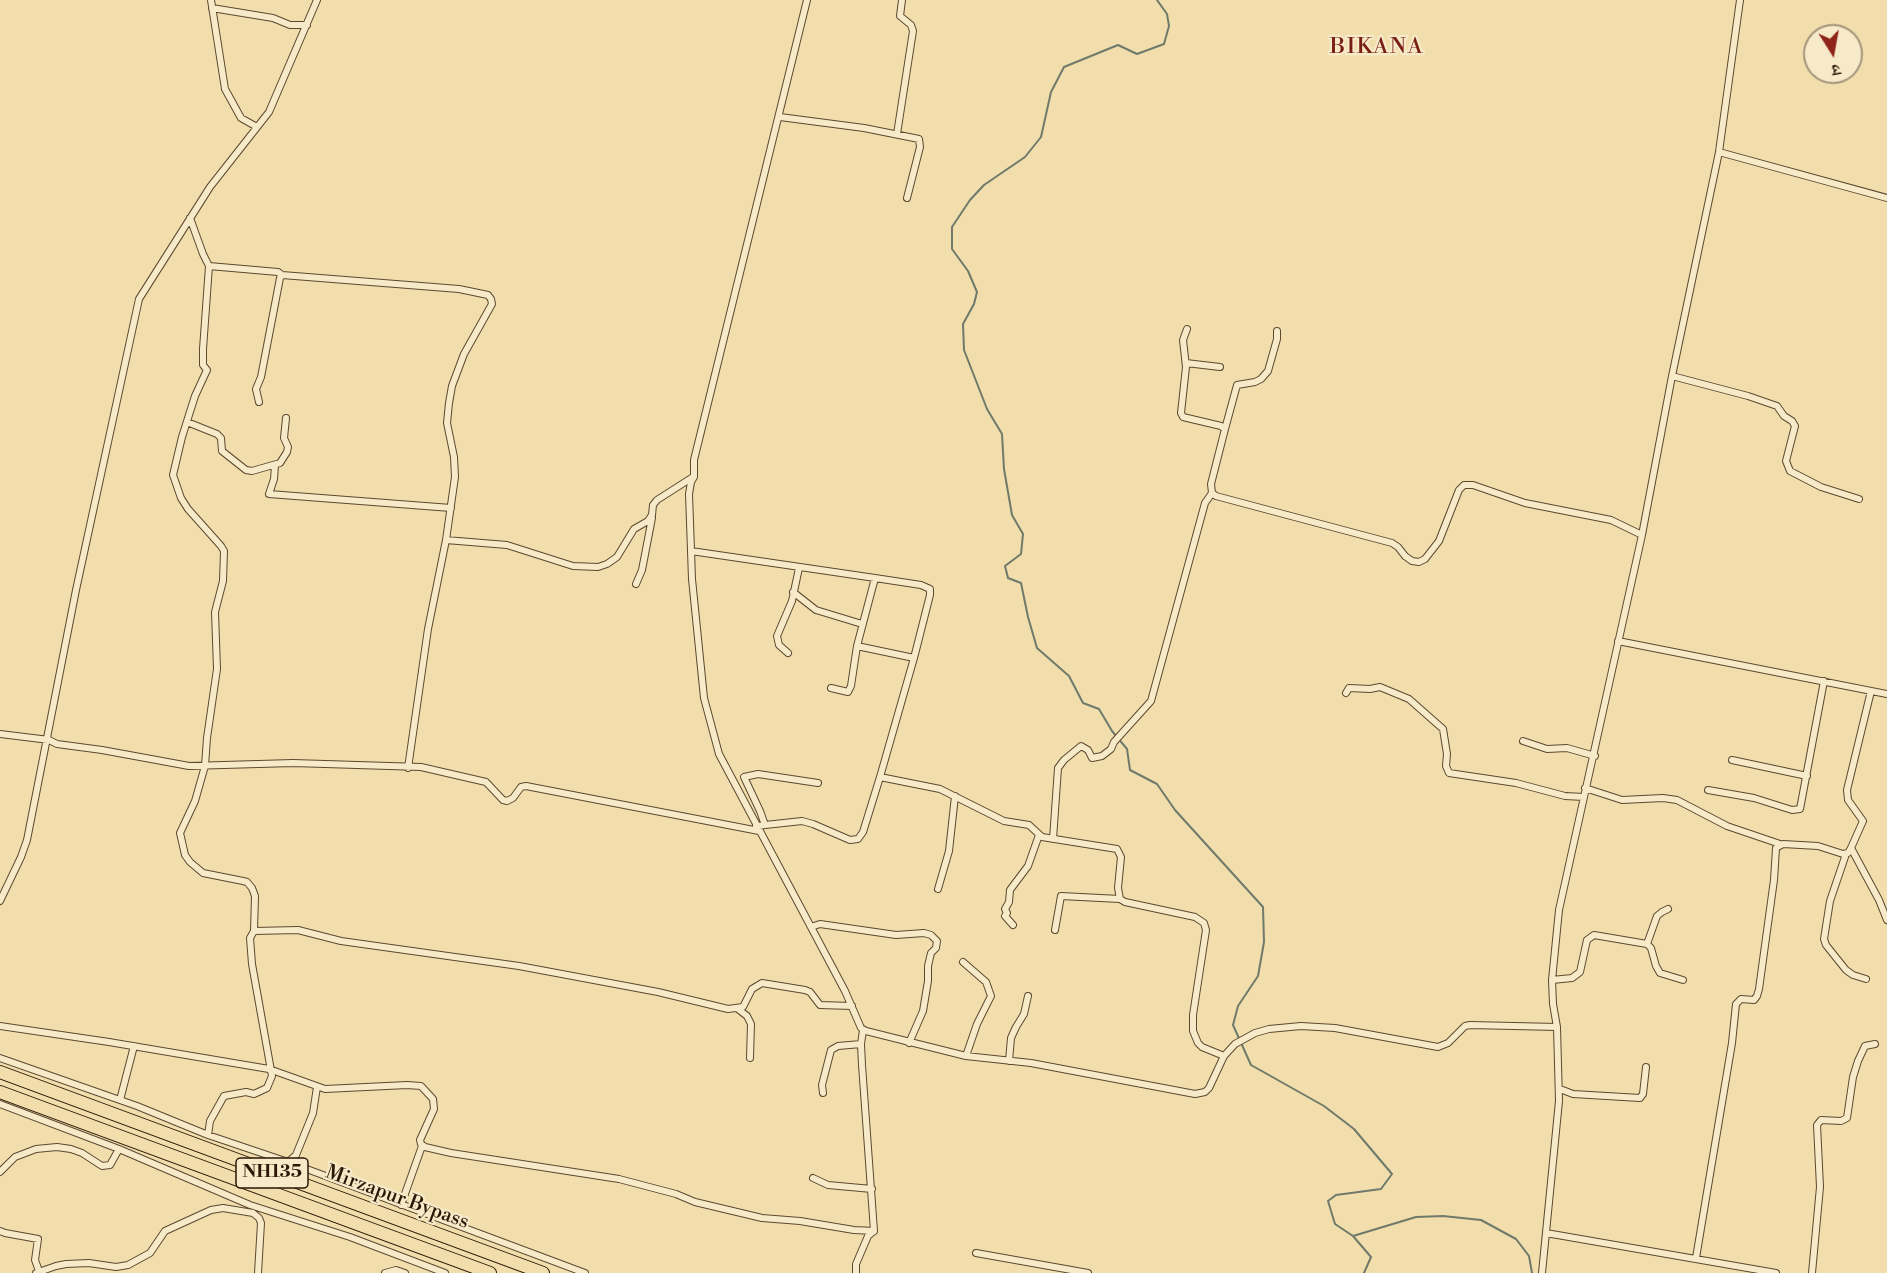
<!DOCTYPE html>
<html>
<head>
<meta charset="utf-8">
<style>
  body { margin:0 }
  #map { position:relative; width:1887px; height:1273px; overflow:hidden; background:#f1deac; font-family:"Libre Bodoni","Noto Serif Devanagari",serif }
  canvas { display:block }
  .north { position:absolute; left:1803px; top:24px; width:60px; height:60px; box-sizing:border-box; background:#f6eac9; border:2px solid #a5957b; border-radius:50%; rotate:169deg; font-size:16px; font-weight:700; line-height:24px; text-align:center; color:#2c1606 }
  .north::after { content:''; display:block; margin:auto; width:21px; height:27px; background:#8f2418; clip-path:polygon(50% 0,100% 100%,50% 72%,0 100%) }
</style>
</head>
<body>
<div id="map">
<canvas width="1887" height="1273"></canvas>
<div class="north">उ</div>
</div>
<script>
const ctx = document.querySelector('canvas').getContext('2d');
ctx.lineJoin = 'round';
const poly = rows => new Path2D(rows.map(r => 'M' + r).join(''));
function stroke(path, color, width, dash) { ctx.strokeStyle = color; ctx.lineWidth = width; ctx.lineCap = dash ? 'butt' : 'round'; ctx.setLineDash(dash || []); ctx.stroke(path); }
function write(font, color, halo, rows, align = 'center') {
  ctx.font = font + ' "Libre Bodoni",serif'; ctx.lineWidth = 4.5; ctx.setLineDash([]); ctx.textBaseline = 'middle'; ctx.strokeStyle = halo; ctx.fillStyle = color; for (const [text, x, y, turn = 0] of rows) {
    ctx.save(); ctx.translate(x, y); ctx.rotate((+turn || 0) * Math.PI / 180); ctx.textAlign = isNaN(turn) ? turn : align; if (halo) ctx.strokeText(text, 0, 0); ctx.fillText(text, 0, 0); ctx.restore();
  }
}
stroke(poly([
  [1157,0,1167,14,1169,26,1164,44,1137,54,1118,45,1064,67,1051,92,1041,137,1025,157,984,185,970,200,952,227,952,249,968,271,977,292,974,304,963,324,964,350,987,409,1002,434,1004,469,1012,515,1023,534,1021,554,1005,566,1008,578,1021,583,1028,617,1037,648,1069,676,1083,703,1099,709,1112,731,1127,749,1130,770,1157,784,1175,810,1263,907,1264,942,1258,976,1238,1006,1233,1025,1251,1065,1324,1106,1354,1129,1392,1174,1381,1189,1336,1195,1328,1201,1335,1224,1353,1236,1371,1257,1364,1273],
  [1353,1236,1416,1217,1443,1216,1481,1220,1516,1239,1529,1256,1532,1273]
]), '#6f7a6a', 2);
const street = poly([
  [211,0,225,89,241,118,257,127],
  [807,0,694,460,694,477,691,482,689,494,692,579,704,698,719,754,845,991,861,1028,866,1031,966,1056,1031,1063,1195,1094,1205,1092,1209,1088,1224,1056,1235,1044,1255,1033,1269,1029,1301,1026,1335,1028,1438,1047,1448,1043,1465,1026,1470,1025,1557,1027],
  [212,8,273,18,290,25,307,25],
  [780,117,864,128,919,139,920,147,907,198],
  [897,134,913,31,911,25,900,16,902,0],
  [1719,152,1887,198],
  [190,218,203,254,209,266,203,349,203,365,207,370,195,396,182,437,173,475,181,498,188,509,221,546,224,551,223,581,215,612,217,669,207,738,205,766,195,801,180,833,185,855,190,862,203,873,243,881,247,882,252,888,255,896,254,931,250,938,252,964,272,1076,267,1088,254,1094,246,1092,224,1096,210,1121,208,1135],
  [209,266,278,272,282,275,280,278,261,377,256,389,259,402],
  [282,275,459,289,488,295,491,299,492,304,464,354,452,386,449,403,447,423,454,457,455,477,446,540],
  [1187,329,1183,340,1186,367,1181,413,1183,417,1221,426,1225,429,1211,484,1212,493,1216,496,1392,543,1398,547,1405,556,1412,561,1419,562,1425,559,1439,541,1459,490,1464,485,1473,485,1525,503,1611,520,1642,535],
  [1186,363,1220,367],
  [1672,376,1748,396,1777,406,1784,416,1792,421,1795,426,1786,461,1790,471,1821,487,1859,499],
  [187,422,217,434,221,438,222,451,246,470,252,471,280,463,287,452,288,447,284,438,286,418],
  [1225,429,1237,385,1255,382,1261,379,1268,371,1277,339,1277,331],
  [275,465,274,479,269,494,451,508],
  [691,551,875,578,921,585,930,589,930,595,914,658,880,777],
  [875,578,857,646,914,658],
  [636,584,642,570,652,518],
  [793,592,816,610,862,624],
  [1618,641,1887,694],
  [788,653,779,645,777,636,792,601,799,568],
  [831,688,848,692,851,686,857,646],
  [1346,693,1349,688,1370,689,1380,687,1409,699,1443,729,1447,754,1446,766,1449,773,1516,783,1565,796,1584,797],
  [0,734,49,740,57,744,102,750,189,766,293,763,421,767,486,782,503,800,507,801,513,798,521,787,526,786,759,831],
  [1523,741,1547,749,1567,748,1595,756],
  [1732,760,1807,776],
  [408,768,428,629,446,540,507,545,573,566,598,567,607,564,617,557,634,529,648,521,652,515,653,505,657,500,693,477],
  [1585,788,1622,800,1663,798,1677,800,1727,826,1780,844],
  [1708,790,1754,798,1792,810,1800,809,1824,681],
  [765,825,760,811,744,777,758,774,818,783],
  [756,826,802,821,813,824,850,840,858,839,863,832,880,777,940,789,1004,821,1029,825,1042,837,1117,849,1121,857,1118,888,1120,899,1125,902,1195,917,1204,923,1206,930,1193,1015,1193,1031,1198,1043,1202,1047,1224,1056],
  [1053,839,1058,768,1064,760,1081,746,1088,750,1092,758,1102,756,1111,749,1114,742,1151,701,1205,503,1212,493],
  [1851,848,1879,900,1887,920],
  [1846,854,1830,901,1824,939,1826,945,1846,970,1853,975,1866,979],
  [938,889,949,851,955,796],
  [0,901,21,857,27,840,76,590,139,299,210,187,269,112,317,0],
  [1013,925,1005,916,1007,913,1005,909,1009,902,1010,890,1028,866,1039,835],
  [811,927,820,924,896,935,924,933,931,935,937,941,936,948,931,953,928,966,928,981,923,1011,909,1043],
  [1055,930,1061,896,1120,899],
  [254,931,298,930,341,941,519,966,658,992,728,1009,743,1007,752,989,762,983,805,990,810,992,820,1005,852,1006],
  [1647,944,1657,916,1662,912,1668,909],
  [963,962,986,982,991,996,977,1024,966,1056],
  [1552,980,1572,978,1580,972,1587,940,1594,935,1647,944,1651,948,1656,966,1660,973,1683,980],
  [738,1009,747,1016,751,1024,750,1058],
  [0,1026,109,1042,269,1069,325,1089,407,1085,421,1086,433,1099,434,1109,420,1140,421,1144,425,1147,451,1153,619,1179,676,1194,695,1202,762,1218,800,1221,854,1230,874,1231],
  [0,1058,137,1106,208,1135,288,1162,585,1273],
  [1009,1061,1011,1038,1016,1027,1024,1014,1028,996],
  [1560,1089,1573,1094,1640,1098,1643,1094,1646,1067],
  [823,1093,822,1085,831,1050,838,1046,861,1044],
  [120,1100,134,1046],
  [0,1104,119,1149,250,1205,350,1237,445,1273],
  [288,1162,296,1155,313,1113,317,1087],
  [0,1172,15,1157,36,1149,57,1147,71,1149,82,1153,102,1166,110,1165,119,1149],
  [813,1178,828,1185,872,1189],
  [401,1205,422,1146],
  [0,1231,5,1233,38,1239,35,1260,39,1271],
  [1546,1233,1776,1273],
  [976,1253,1088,1273],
  [1696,1258,1732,1043,1736,1004,1741,999,1754,1000,1757,996,1759,989,1774,880,1776,848,1783,844,1818,846,1843,854,1848,853,1851,848,1863,821,1848,800,1847,790,1871,691],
  [36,1273,56,1266,66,1264,89,1263,116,1267,128,1265,150,1253,165,1231,211,1210,223,1208,253,1213,259,1218,261,1223,258,1273],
  [385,1273,396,1270,405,1273],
  [856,1273,856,1264,868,1236,874,1231,862,1065,861,1044,863,1030],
  [1542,1273,1559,1101,1557,1027,1553,1004,1552,980,1559,910,1642,535,1672,376,1719,152,1740,0],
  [1812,1273,1820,1187,1817,1125,1821,1120,1841,1121,1847,1118,1853,1077,1858,1061,1865,1046,1875,1044]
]);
const highway = poly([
  [0,1072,543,1273],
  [0,1092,490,1273]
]);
stroke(street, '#5d4830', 8);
stroke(highway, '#2c1606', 14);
stroke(street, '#f6eac9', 6);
stroke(highway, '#f1deac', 12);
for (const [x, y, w] of [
  [272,1173,72]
]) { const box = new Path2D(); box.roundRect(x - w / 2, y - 15, w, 30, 4.5); ctx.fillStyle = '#f6eac9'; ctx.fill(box); stroke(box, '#2c1606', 1.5); }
write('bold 18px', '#2c1606', null, [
  ["NH135",272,1173]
]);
write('20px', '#2c1606', '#f6eac9', [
  ["Mirzapur Bypass",397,1198,20]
]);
ctx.letterSpacing = '1.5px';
write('22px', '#7a1f14', '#f6eac9', [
  ["BIKANA",1377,48]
]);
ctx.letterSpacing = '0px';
</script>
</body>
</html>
